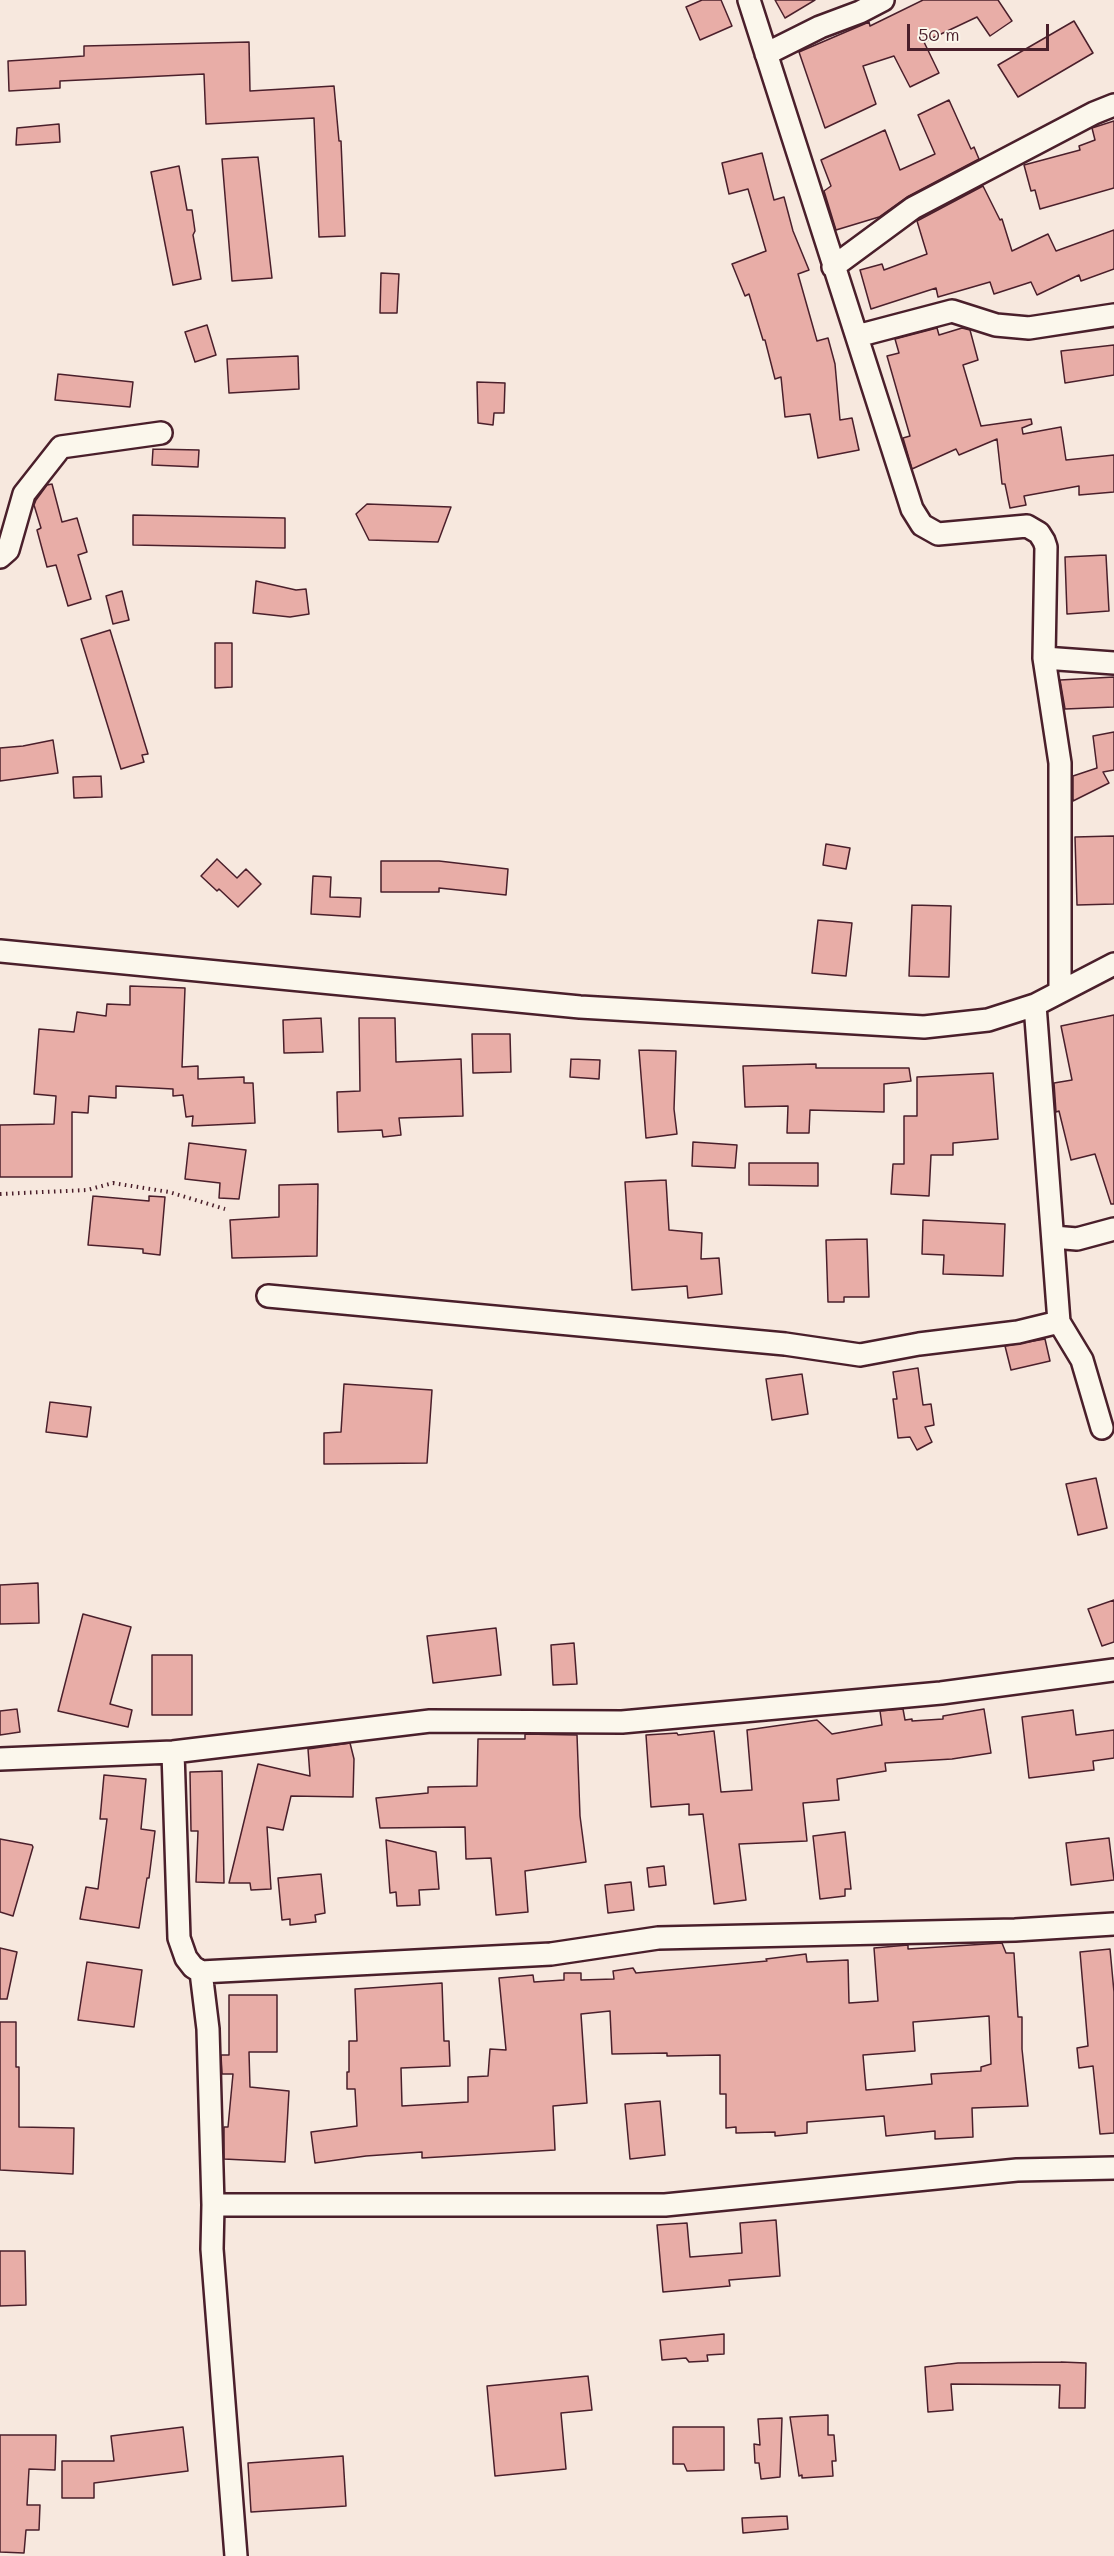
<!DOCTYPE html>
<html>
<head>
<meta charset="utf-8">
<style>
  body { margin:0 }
  #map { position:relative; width:1114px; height:2556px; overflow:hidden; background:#f7e8de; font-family:Mali,sans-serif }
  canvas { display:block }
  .scale { position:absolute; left:907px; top:24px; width:142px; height:27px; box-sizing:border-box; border:3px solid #4a1f2b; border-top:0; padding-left:8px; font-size:18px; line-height:21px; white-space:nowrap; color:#4a1f2b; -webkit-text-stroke:4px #fbf7ec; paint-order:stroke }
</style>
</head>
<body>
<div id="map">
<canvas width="1114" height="2556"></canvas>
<div class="scale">50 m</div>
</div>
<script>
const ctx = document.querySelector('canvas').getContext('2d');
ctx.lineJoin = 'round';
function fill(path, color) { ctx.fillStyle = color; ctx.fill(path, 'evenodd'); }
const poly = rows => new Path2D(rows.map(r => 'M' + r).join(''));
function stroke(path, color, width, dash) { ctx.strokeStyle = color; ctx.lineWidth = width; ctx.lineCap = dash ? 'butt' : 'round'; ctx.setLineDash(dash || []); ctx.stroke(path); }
const building = poly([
  [702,0,721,0,732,26,700,40,686,7,702,0],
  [775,0,815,0,785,18,775,0],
  [923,0,998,0,1012,21,990,36,977,17,924,42,939,73,910,87,894,56,863,66,876,104,825,128,799,52,869,22,870,26,923,0],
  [1074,21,1093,53,1018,97,998,65,1074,21],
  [249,42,250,91,334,86,339,141,341,141,345,236,319,237,314,118,206,124,204,74,60,81,60,88,9,91,8,61,84,56,84,46,249,42],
  [949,100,971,149,974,147,979,159,907,197,879,217,836,230,824,191,831,186,821,160,885,130,900,170,935,154,918,115,949,100],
  [1114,121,1114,188,1040,209,1035,190,1031,191,1024,165,1080,150,1079,146,1095,140,1092,128,1114,121],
  [59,124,60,142,16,145,17,128,59,124],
  [762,153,774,200,784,197,793,231,809,270,798,274,817,341,828,338,835,364,840,420,852,418,859,450,818,458,810,414,785,417,781,377,775,379,765,340,763,340,749,294,745,296,732,264,766,251,748,189,729,194,722,163,762,153],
  [258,157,272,278,232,281,222,159,258,157],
  [179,166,187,210,192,210,195,231,193,235,201,279,173,285,151,172,179,166],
  [983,186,1000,220,1002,219,1012,251,1048,234,1056,251,1114,230,1114,269,1081,281,1079,275,1037,295,1031,282,994,294,990,282,938,297,936,288,871,309,860,270,882,264,884,270,927,254,917,221,983,186],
  [381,273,399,274,397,313,380,313,381,273],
  [207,325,216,355,195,362,185,332,207,325],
  [937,328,939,335,962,328,970,330,978,360,963,365,981,426,1031,419,1032,424,1022,428,1023,434,1061,427,1066,460,1114,455,1114,492,1079,495,1079,486,1024,496,1026,505,1010,508,1005,484,1002,484,997,439,959,455,956,449,912,469,903,438,910,436,887,356,899,353,895,339,937,328],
  [1114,345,1114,375,1065,383,1061,351,1114,345],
  [298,356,299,389,229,393,227,359,298,356],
  [58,374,133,382,130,407,55,400,58,374],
  [477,382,505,383,504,413,494,413,493,425,478,423,477,382],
  [153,449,199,450,198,467,152,465,153,449],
  [52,484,62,522,77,518,87,552,78,555,91,599,68,606,56,565,47,567,37,530,41,528,34,505,36,500,47,485,52,484],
  [367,504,451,507,438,542,369,540,356,514,367,504],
  [133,515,285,518,285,548,133,545,133,515],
  [1106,555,1109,611,1067,614,1065,557,1106,555],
  [256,581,296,590,306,589,309,614,290,617,253,613,256,581],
  [122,591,129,620,113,624,106,596,122,591],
  [110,630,148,754,142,755,144,762,121,769,81,639,110,630],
  [215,643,232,643,232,687,215,688,215,643],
  [1114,677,1114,707,1065,709,1060,680,1114,677],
  [1114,732,1114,770,1103,772,1109,783,1073,801,1073,776,1097,768,1093,736,1114,732],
  [53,740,58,773,0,781,0,748,23,746,53,740],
  [101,776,102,797,74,798,73,777,101,776],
  [1114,836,1114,904,1077,905,1075,837,1114,836],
  [826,844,850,848,846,869,823,865,826,844],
  [217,859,237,878,246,869,261,884,238,907,219,889,217,891,201,876,217,859],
  [381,861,439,861,508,869,506,895,439,888,439,892,381,892,381,861],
  [313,876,331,877,330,897,361,898,360,917,311,914,313,876],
  [912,905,951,906,949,977,909,976,912,905],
  [818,920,852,923,846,976,812,973,818,920],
  [130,986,185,988,182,1067,198,1066,198,1079,244,1077,244,1083,253,1083,255,1123,192,1126,193,1116,186,1117,183,1095,173,1096,173,1089,116,1086,116,1098,89,1096,88,1113,72,1112,72,1177,0,1177,0,1125,54,1124,56,1096,34,1094,39,1029,74,1032,77,1012,106,1016,107,1004,130,1005,130,986],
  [1114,1015,1114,1204,1111,1204,1095,1154,1071,1160,1059,1111,1056,1112,1054,1083,1072,1080,1061,1026,1114,1015],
  [321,1018,323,1052,284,1053,283,1020,321,1018],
  [359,1018,395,1018,396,1062,461,1059,463,1116,399,1118,401,1135,383,1137,382,1130,338,1132,337,1092,360,1091,359,1018],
  [472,1034,510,1034,511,1072,473,1073,472,1034],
  [639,1050,676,1051,674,1109,677,1134,646,1138,639,1050],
  [571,1059,600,1060,599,1079,570,1077,571,1059],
  [816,1064,816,1068,909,1068,911,1081,884,1084,884,1112,810,1110,809,1133,787,1133,788,1106,745,1107,743,1066,816,1064],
  [993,1073,998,1139,953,1143,953,1155,931,1155,929,1196,891,1194,893,1164,904,1164,904,1116,917,1116,917,1077,993,1073],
  [693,1142,737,1145,735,1168,692,1166,693,1142],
  [189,1143,246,1150,239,1199,219,1198,220,1183,185,1179,189,1143],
  [749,1163,818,1163,818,1186,749,1185,749,1163],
  [666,1180,669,1230,702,1233,701,1259,719,1258,722,1294,688,1298,687,1286,632,1290,625,1182,666,1180],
  [318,1184,317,1256,232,1258,230,1220,279,1217,279,1185,318,1184],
  [93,1196,149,1201,149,1196,165,1197,160,1255,143,1253,143,1249,88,1245,93,1196],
  [923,1220,1005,1224,1003,1276,943,1274,944,1255,922,1254,923,1220],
  [867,1239,869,1297,844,1297,844,1302,828,1302,826,1240,867,1239],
  [1045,1339,1050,1361,1011,1370,1005,1346,1045,1339],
  [918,1368,923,1405,931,1404,934,1425,925,1427,932,1442,917,1450,910,1437,898,1438,893,1399,897,1399,893,1372,918,1368],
  [802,1374,808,1414,772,1420,766,1379,802,1374],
  [344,1384,432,1390,427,1463,324,1464,324,1433,341,1432,344,1384],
  [50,1402,91,1407,87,1437,46,1432,50,1402],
  [1096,1478,1107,1528,1078,1535,1066,1484,1096,1478],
  [38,1583,39,1623,0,1624,0,1585,38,1583],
  [1114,1600,1114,1642,1102,1646,1088,1609,1114,1600],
  [83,1614,131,1627,110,1704,132,1710,128,1727,58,1711,83,1614],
  [496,1628,501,1675,433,1683,427,1636,496,1628],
  [574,1643,577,1684,553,1685,551,1645,574,1643],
  [152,1655,192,1655,192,1715,152,1715,152,1655],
  [17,1709,20,1732,0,1735,0,1711,17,1709],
  [903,1709,905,1720,912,1719,912,1721,943,1719,943,1716,984,1709,991,1753,952,1759,885,1763,886,1771,837,1779,839,1800,803,1803,807,1841,739,1844,746,1900,714,1904,703,1814,689,1815,689,1804,651,1807,646,1735,677,1733,678,1735,714,1731,721,1792,752,1790,747,1730,817,1720,832,1734,882,1725,880,1711,903,1709],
  [1073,1710,1076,1735,1114,1730,1114,1758,1093,1761,1094,1770,1029,1778,1022,1717,1073,1710],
  [525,1734,577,1735,580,1816,586,1862,525,1871,528,1912,496,1915,491,1858,466,1859,465,1827,380,1828,376,1798,428,1793,428,1787,477,1786,478,1739,525,1739,525,1734],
  [350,1743,354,1759,353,1797,291,1796,283,1830,267,1827,271,1889,251,1890,250,1883,229,1883,258,1764,310,1776,308,1749,350,1743],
  [222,1771,224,1883,196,1882,198,1831,191,1831,190,1772,222,1771],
  [104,1775,146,1779,141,1829,155,1831,149,1878,147,1878,139,1928,80,1919,86,1887,98,1889,107,1819,100,1819,104,1775],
  [845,1832,851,1889,845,1889,845,1896,820,1899,813,1836,845,1832],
  [1109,1838,1114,1880,1071,1885,1066,1843,1109,1838],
  [0,1839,32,1845,33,1847,13,1916,0,1912,0,1839],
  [386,1840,436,1852,439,1889,419,1890,420,1905,397,1906,396,1892,390,1893,386,1840],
  [664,1866,666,1885,649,1887,647,1868,664,1866],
  [321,1874,325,1913,315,1915,316,1922,290,1925,290,1919,282,1920,278,1878,321,1874],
  [631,1882,634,1910,608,1913,605,1885,631,1882],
  [1002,1943,1006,1953,1014,1953,1018,2017,1022,2017,1022,2049,1028,2106,972,2108,973,2137,935,2139,935,2131,886,2136,884,2116,807,2122,807,2133,775,2136,775,2132,736,2133,736,2127,726,2128,726,2094,720,2094,720,2055,667,2056,667,2053,612,2054,610,2011,581,2014,587,2103,553,2106,555,2150,422,2158,422,2152,366,2156,315,2163,311,2132,357,2126,355,2089,347,2089,347,2072,349,2072,349,2041,357,2041,355,1989,442,1983,444,2041,449,2041,450,2066,401,2068,402,2106,468,2102,468,2077,488,2076,490,2049,506,2050,499,1978,533,1975,534,1982,564,1980,564,1973,581,1973,581,1980,614,1979,613,1971,633,1968,636,1973,767,1961,766,1959,806,1954,807,1962,848,1960,849,2003,878,2001,874,1948,908,1945,908,1949,1002,1943],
  [989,2016,991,2064,981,2067,981,2071,931,2074,932,2084,866,2090,863,2055,915,2051,913,2022,989,2016],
  [0,1948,17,1952,7,1999,0,1999,0,1948],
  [1110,1949,1114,1992,1114,2133,1100,2134,1093,2066,1079,2068,1077,2048,1088,2046,1080,1952,1110,1949],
  [87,1962,142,1970,134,2027,78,2020,87,1962],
  [229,1995,277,1995,277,2052,249,2052,250,2087,289,2091,285,2162,224,2159,224,2127,228,2127,233,2074,222,2074,221,2055,229,2055,229,1995],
  [0,2022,16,2022,16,2067,19,2067,19,2127,74,2128,73,2174,0,2170,0,2022],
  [660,2101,665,2155,630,2159,625,2104,660,2101],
  [776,2220,780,2276,729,2280,730,2286,663,2292,657,2225,687,2223,690,2257,742,2253,740,2223,776,2220],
  [0,2251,25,2251,26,2305,0,2306,0,2251],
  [724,2334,724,2354,707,2355,708,2361,689,2362,686,2358,662,2360,660,2340,724,2334],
  [1061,2362,1086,2363,1085,2408,1059,2408,1060,2385,951,2384,953,2410,928,2412,925,2367,958,2363,1061,2362],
  [588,2376,592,2410,561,2413,566,2469,495,2476,487,2386,588,2376],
  [828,2415,828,2435,834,2435,836,2461,832,2461,833,2476,802,2478,802,2475,799,2476,790,2417,828,2415],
  [782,2418,780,2477,761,2479,759,2463,755,2463,754,2444,760,2445,758,2419,782,2418],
  [183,2427,188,2471,94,2483,94,2498,62,2498,62,2461,114,2461,111,2436,183,2427],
  [673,2427,724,2427,724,2470,687,2471,684,2464,673,2464,673,2427],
  [0,2435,56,2435,55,2470,29,2469,27,2505,40,2505,39,2530,26,2530,24,2553,0,2552,0,2435],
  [343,2456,346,2506,251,2512,248,2463,343,2456],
  [787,2516,788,2529,743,2533,742,2518,787,2516]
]);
fill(building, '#e8ada7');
stroke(building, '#4a1f2b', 1.5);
const minor = poly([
  [749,0,912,509,922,525,938,534,1027,526,1039,533,1044,541,1046,547,1044,658,1060,763,1060,991],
  [766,54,820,27,860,12,883,0],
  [833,267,913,208,1094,113,1114,105],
  [857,336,952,311,996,325,1029,328,1114,315],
  [0,557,8,550,24,494,61,447,161,433],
  [1044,658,1114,663],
  [0,951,580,1007,924,1027,988,1020,1035,1005,1114,964],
  [1035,1005,1059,1322],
  [1053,1237,1077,1239,1114,1229],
  [268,1296,785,1344,860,1355,919,1344,1018,1332,1059,1322,1082,1360,1102,1428],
  [173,1752,179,1938,186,1958,193,1967,201,1972,208,2029,213,2205,212,2249,236,2556],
  [0,1759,173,1752,430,1721,622,1722,941,1693,1114,1670],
  [201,1972,551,1954,658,1938,1015,1930,1114,1924],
  [213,2205,665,2205,1017,2170,1114,2168]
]);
stroke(minor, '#4a1f2b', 26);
stroke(poly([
  [0,1194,87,1190,113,1183,169,1192,225,1209]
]), '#4a1f2b', 4, [1.5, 4.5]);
stroke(minor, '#fbf7ec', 21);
</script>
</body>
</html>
